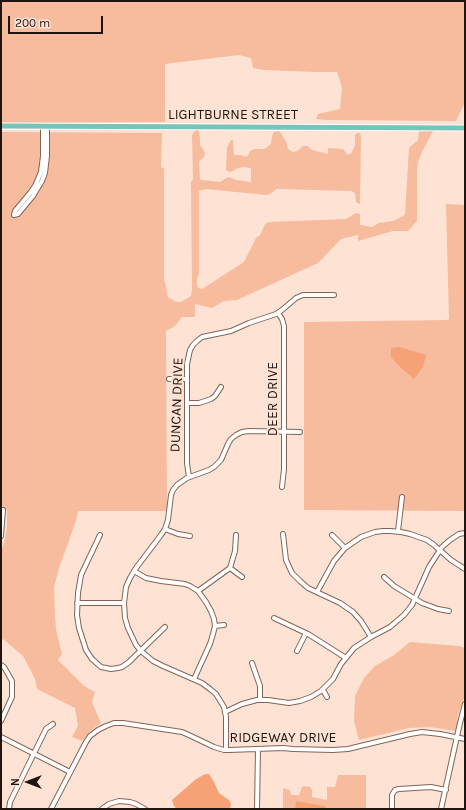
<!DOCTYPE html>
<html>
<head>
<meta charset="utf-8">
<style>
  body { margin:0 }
  #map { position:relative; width:466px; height:810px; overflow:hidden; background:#fee3d5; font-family:Karla,sans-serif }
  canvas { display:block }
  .frame { position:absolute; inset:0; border:2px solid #20150f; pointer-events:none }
  .north { position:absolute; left:8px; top:762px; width:40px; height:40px; -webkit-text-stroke:3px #fee3d5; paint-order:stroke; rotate:270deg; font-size:11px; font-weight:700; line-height:16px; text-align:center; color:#20150f }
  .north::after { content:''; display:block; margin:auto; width:14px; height:18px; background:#20150f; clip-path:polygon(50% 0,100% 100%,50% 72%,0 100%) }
  .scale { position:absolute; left:8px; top:16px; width:95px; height:18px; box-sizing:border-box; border:2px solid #20150f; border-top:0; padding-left:5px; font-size:12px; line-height:14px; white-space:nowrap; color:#20150f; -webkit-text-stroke:3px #fee3d5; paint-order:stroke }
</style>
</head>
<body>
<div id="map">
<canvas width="466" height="810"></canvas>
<div class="frame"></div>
<div class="north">N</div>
<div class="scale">200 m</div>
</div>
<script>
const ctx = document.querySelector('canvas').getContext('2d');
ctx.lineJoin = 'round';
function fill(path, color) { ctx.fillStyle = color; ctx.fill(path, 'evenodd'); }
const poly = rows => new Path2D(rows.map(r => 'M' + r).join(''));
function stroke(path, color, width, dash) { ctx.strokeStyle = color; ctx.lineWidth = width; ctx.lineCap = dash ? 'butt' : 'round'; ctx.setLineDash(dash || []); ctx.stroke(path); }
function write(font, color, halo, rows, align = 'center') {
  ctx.font = font + ' Karla,sans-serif'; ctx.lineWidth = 4; ctx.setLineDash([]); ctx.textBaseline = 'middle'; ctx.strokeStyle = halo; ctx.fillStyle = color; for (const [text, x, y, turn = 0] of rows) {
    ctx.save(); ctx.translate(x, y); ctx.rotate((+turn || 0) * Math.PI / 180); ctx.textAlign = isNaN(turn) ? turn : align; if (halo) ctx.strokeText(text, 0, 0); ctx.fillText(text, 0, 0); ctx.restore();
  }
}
fill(poly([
  [1,1,465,1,465,102,456,121,328,120,316,119,318,114,340,109,342,88,337,72,315,72,264,70,253,68,251,58,239,55,165,64,165,122,1,123],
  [196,129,199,131,200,138,200,145,204,151,205,153,204,157,199,162,200,179,202,180,220,182,224,179,229,177,236,180,251,182,251,168,243,167,238,168,231,172,227,171,226,169,227,148,231,140,233,140,234,155,241,155,247,157,250,151,254,149,264,149,271,144,272,136,274,132,279,131,281,133,287,144,288,149,293,152,297,151,303,146,308,146,312,150,328,154,328,148,343,149,347,154,351,154,355,145,355,135,357,133,360,133,361,137,360,204,356,202,355,193,351,191,276,189,272,193,266,195,206,189,199,191,199,274,197,279,197,285,198,288,202,289,244,262,256,238,260,235,265,224,269,222,346,219,356,213,360,214,360,225,372,227,379,223,393,221,405,215,409,148,418,140,419,131,433,131,421,154,418,162,417,171,417,221,408,231,393,231,358,241,358,235,341,239,318,263,237,300,224,301,212,308,195,304,195,317,182,317,175,326,166,331,167,511,78,511,76,521,59,568,54,587,55,617,56,629,62,654,58,660,84,686,95,692,92,702,101,723,90,731,82,741,72,737,78,726,75,708,37,689,35,679,23,656,3,639,1,641,1,552,4,543,7,527,7,510,1,510,1,132,162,133,161,168,162,167,164,169,164,280,166,286,167,293,168,297,176,302,181,302,191,296,192,291,191,182,193,179,192,135],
  [446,204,465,205,465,511,304,510,304,322,446,320,449,319],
  [410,642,459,646,465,648,465,695,458,715,456,731,430,727,409,728,359,740,354,721,355,696,364,678,375,666,394,655],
  [338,775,366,775,366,809,328,809,326,808,297,801,295,809,283,809,283,788,290,790,291,795,299,795,302,787,306,786,310,787,312,790,312,797,327,800,327,787,335,787]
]), '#f7bb9d');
fill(poly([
  [400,347,426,355,423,367,414,379,398,365,391,357,391,348],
  [207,774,209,774,214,782,219,793,230,801,231,804,230,809,177,809,174,806,172,800,195,780,203,775],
  [297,801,324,806,328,809,295,809,296,802]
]), '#f6a276');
const minor = poly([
  [14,215,18,214,33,196,42,181,45,173,47,156,47,131,46,126],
  [14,215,15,211,30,193,35,186,41,172,43,156,43,130,46,126],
  [278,313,282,319,284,326,284,469,282,487],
  [169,379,187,379],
  [187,403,199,403,211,399,215,396,221,387],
  [189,477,187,463,187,364,190,350,193,345,197,341,202,337,231,331,249,323,276,314,282,310,296,298,303,295,334,295],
  [165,529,178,534,190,536],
  [398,531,402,497],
  [283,534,286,560,292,573,300,581,308,588,340,603,353,612,361,621,371,637],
  [100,535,81,575,78,593,77,615,79,628,86,650,92,659,101,667,111,669,118,668,122,667,129,662,165,627],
  [332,535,345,548],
  [1,536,3,510],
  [230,568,242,577],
  [134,571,146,578,161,581,185,584,190,586,198,591,206,602,211,611,214,619,215,626,213,634,210,644,194,679],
  [384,577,394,586,422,603,438,609,449,611],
  [198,591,230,568,235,551,236,535],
  [317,592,334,561,345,548,361,537,375,532,383,531,390,531,401,532,410,534,427,540,434,545,451,560,465,569],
  [77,603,124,603],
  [274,618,308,634,346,658],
  [215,626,224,625],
  [297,651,306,633],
  [252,663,260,686,260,700],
  [1,665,4,667,12,681,12,697,1,721],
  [323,690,327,697],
  [225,712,242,704,257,700,268,700,289,703,300,701,311,697,321,691,333,679,341,664,354,648,371,637,390,627,404,615,412,605,429,567,442,547,450,540,459,534,465,533],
  [1,737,70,772],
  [226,750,226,717,224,707,216,694,210,689,202,683,163,666,153,661,141,651,136,645,128,628,125,618,124,603,126,587,130,578,136,568,161,535,165,529,168,520,171,495,173,490,177,485,187,478,209,470,214,467,221,460,228,444,231,439,236,435,242,432,249,431,300,432],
  [9,809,10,802,46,729,53,724],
  [51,809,86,742,90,736,98,730,106,726,114,723,123,723,182,732,191,736,214,747,224,750,229,750,283,748,293,749,333,750,348,749,410,734,422,732,440,734,465,739],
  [102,809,109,804,119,801,130,802,136,804,145,809],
  [257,809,258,749],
  [392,809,392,795,395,790,399,789,431,787,446,790],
  [441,809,460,723,465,704]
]);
const major = poly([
  [1,126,465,128]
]);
stroke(minor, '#826455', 6);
stroke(major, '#fff', 7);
stroke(minor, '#fff', 4);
stroke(major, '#79c4b9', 5);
write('14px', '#20150f', '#fee3d5', [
  ["LIGHTBURNE STREET",233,115],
  ["DEER DRIVE",273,399,-90],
  ["DUNCAN DRIVE",177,405,-88],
  ["RIDGEWAY DRIVE",283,738]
]);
</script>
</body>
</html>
